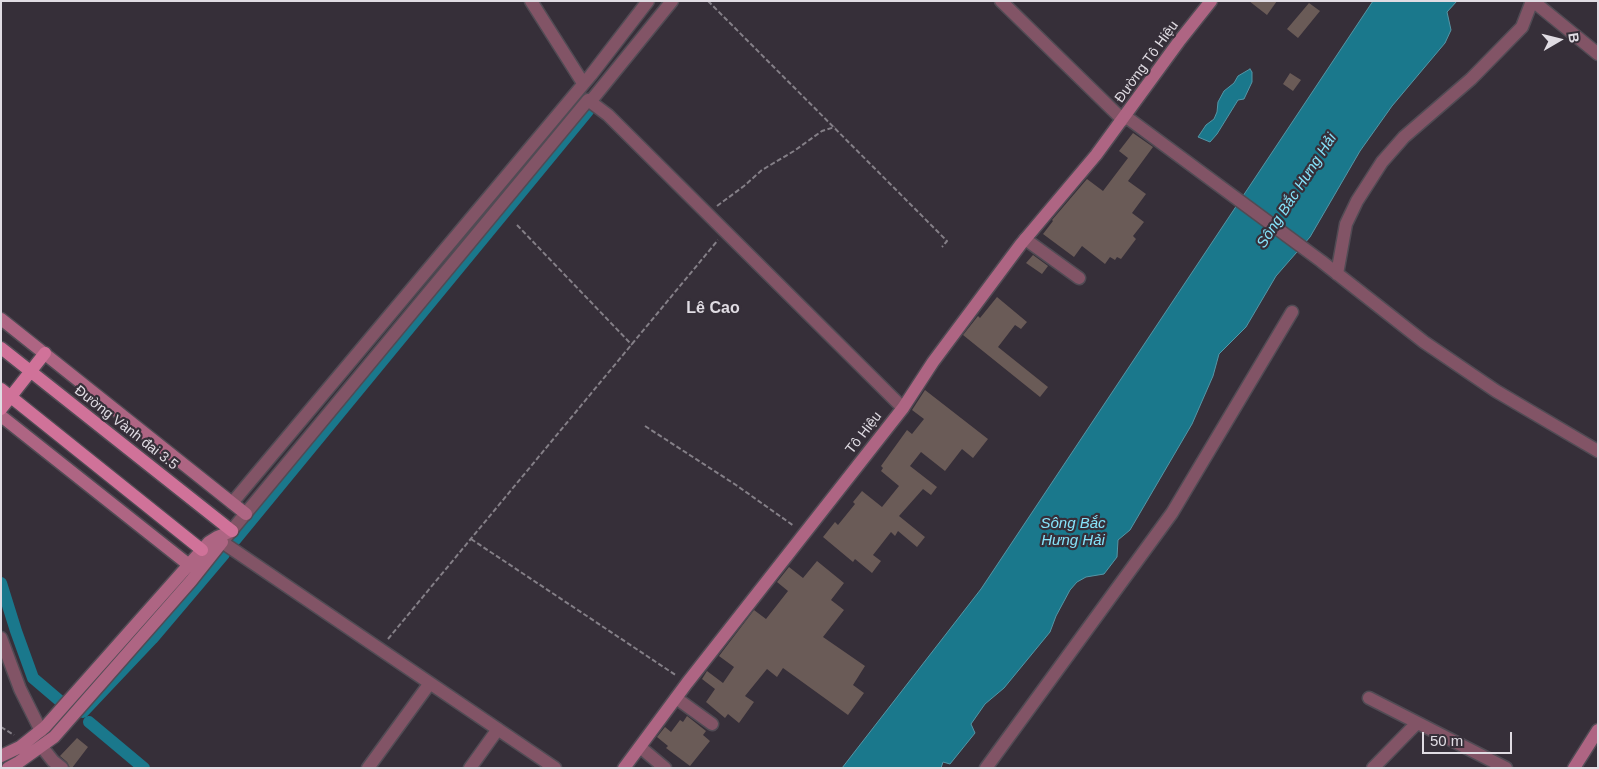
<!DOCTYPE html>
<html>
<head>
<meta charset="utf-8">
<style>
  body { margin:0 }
  #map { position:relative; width:1599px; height:769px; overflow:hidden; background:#362f39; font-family:Helvetica,sans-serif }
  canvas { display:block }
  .frame { position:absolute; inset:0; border:2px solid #e0dce3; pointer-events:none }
  .north { position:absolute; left:1534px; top:15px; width:50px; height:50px; -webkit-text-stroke:4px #362f39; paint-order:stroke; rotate:82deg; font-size:14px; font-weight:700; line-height:20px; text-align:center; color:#e0dce3 }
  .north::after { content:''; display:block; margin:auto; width:18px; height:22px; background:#e0dce3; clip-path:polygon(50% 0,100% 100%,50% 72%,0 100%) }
  .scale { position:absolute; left:1422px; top:732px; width:90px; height:22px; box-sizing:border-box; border:2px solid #e0dce3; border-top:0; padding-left:6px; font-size:15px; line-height:18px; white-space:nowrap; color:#e0dce3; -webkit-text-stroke:4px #362f39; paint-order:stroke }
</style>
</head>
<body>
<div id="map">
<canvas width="1599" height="769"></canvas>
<div class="frame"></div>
<div class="north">B</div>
<div class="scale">50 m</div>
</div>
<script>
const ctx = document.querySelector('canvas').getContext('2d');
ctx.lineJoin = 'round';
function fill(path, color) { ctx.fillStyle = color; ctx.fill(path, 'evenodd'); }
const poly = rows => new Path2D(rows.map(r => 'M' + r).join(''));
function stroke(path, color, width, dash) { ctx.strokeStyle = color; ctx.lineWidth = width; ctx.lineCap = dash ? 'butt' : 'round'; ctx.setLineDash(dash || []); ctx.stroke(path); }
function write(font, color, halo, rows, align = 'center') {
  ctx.font = font + ' Helvetica,sans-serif'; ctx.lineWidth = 4.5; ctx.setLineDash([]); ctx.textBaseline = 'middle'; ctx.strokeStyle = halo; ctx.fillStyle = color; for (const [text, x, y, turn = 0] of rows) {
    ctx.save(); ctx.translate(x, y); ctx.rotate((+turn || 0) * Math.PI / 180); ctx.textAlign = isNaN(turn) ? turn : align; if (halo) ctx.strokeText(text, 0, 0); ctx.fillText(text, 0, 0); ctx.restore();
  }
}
const water = poly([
  [1373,1,1457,1,1447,12,1451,30,1445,43,1392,106,1360,151,1310,237,1276,276,1246,327,1219,354,1213,376,1192,424,1130,530,1118,540,1117,557,1104,574,1086,577,1077,582,1070,590,1056,616,1050,632,1004,688,985,704,971,724,975,733,950,764,943,762,941,768,842,768,981,589,1373,1],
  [1250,69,1252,72,1252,82,1244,99,1238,100,1217,134,1210,142,1198,137,1206,125,1214,119,1217,112,1218,102,1224,91,1234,83,1238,76,1250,69]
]);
fill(water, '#1a788c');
stroke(water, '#5596a6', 1);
stroke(poly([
  [235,540,588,111],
  [1,583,16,631,33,678,60,701],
  [83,712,152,639,224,554],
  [89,722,144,768]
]), '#1a788c', 12);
fill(poly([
  [1249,1,1277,1,1267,15],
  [1309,3,1320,11,1298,38,1287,29],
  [1290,73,1301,80,1293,91,1283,84],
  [1133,133,1153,147,1128,181,1146,194,1132,213,1144,222,1133,236,1136,239,1121,259,1117,257,1115,260,1110,257,1105,264,1082,246,1074,257,1043,234,1053,221,1052,220,1087,179,1103,191,1128,158,1119,151],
  [1033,255,1048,266,1042,274,1026,263],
  [997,297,1027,322,1021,329,1015,325,998,347,1048,387,1040,397,963,335,978,316,980,318],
  [925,390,988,439,973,458,962,449,945,471,921,452,910,466,937,487,931,495,923,489,899,516,925,537,917,547,898,531,895,536,891,532,873,555,881,561,872,573,855,559,853,562,823,537,835,522,838,525,855,504,853,502,862,491,882,507,899,486,881,471,883,468,881,466,907,430,912,434,924,419,912,410],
  [817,561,844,583,831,600,844,610,823,637,865,666,853,685,864,693,848,715,783,668,777,677,767,669,745,696,754,702,739,723,728,714,725,718,706,702,715,689,702,679,707,671,723,683,734,667,719,656,754,610,766,619,788,591,777,582,789,567,803,578],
  [687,716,706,731,703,735,710,741,690,766,666,748,668,746,657,737,665,727,671,732,680,720,683,722],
  [77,738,88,747,72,768,70,768,67,762,60,756]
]), '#6a5b57');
const street = poly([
  [531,1,583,83],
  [1001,1,1123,120],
  [1533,1,1598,54],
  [590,102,672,1],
  [1125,116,1321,261,1424,342,1496,391,1598,451],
  [1025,239,1079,278],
  [1337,274,1346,224,1357,201,1382,162,1404,137,1471,79,1522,27,1532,1],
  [232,503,498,186,591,75,648,1],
  [1,638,20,689,41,731],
  [676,698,712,724],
  [1369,698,1506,768],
  [42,747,53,761,62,768],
  [640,747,665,768],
  [368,768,430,683],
  [470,768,498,729],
  [555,768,222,542,588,100,608,115,903,408],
  [986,768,1172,513,1292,312],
  [1373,768,1417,723]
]);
const secondary = poly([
  [1,319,246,514],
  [1,416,189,565],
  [1,756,20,747,45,727,209,542,217,537,232,531],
  [8,768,19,762,54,737,191,581,222,542],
  [624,768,687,683,903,408,933,362,1021,244,1096,155,1180,40,1211,1],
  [1574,768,1598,730]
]);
const primary = poly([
  [1,348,232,531],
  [1,389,202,550],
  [1,409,45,353]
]);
stroke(street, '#514b54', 15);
stroke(secondary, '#514b54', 15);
stroke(primary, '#514b54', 15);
stroke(poly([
  [708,1,947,241,942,247],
  [717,206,744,186,762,170,794,151,822,131,835,127],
  [517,225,632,345],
  [645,426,736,485,794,526],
  [471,539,677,676],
  [388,639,718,240],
  [1,727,14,735]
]), '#847f87', 2, [5, 2.5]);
stroke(street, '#825466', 12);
stroke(secondary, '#ae6583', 12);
stroke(primary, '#d07299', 12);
write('14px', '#e0dce3', '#362f39', [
  ["Đường Tô Hiệu",1147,62,-54],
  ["Đường Vành đai 3.5",126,428,38],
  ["Tô Hiệu",864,433,-52]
]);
write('italic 15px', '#86e3fa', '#362f39', [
  ["Sông Bắc Hưng Hải",1297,191,-57],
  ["Sông Bắc",1073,524],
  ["Hưng Hải",1073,541]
]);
write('bold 16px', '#e0dce3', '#362f39', [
  ["Lê Cao",713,309]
]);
</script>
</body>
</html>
